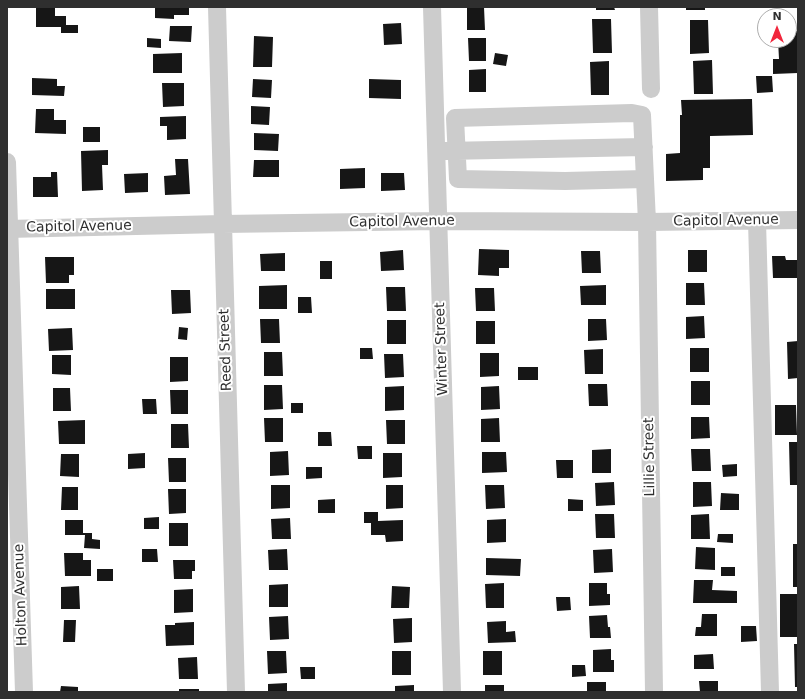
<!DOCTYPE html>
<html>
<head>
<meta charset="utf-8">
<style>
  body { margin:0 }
  #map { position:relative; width:805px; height:699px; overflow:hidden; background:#fff; font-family:"DejaVu Sans",sans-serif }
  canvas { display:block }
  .frame { position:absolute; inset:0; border:8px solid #2f2f2f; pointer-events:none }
  .north { position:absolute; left:757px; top:8px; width:40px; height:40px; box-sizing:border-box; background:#fff; border:1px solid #acacac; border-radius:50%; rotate:0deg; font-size:11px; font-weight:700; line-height:16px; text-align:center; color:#2f2f2f }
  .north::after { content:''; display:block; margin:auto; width:14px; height:18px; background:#f1263c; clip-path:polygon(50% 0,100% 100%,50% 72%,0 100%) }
</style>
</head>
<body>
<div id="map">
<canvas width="805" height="699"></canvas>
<div class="frame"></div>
<div class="north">N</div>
</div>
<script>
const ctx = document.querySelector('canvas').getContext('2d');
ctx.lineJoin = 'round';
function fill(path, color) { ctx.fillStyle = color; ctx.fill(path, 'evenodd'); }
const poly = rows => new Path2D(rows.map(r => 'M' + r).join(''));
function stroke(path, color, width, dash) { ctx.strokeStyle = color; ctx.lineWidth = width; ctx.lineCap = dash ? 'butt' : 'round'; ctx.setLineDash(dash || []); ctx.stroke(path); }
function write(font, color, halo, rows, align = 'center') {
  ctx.font = font + ' "DejaVu Sans",sans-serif'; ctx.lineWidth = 4; ctx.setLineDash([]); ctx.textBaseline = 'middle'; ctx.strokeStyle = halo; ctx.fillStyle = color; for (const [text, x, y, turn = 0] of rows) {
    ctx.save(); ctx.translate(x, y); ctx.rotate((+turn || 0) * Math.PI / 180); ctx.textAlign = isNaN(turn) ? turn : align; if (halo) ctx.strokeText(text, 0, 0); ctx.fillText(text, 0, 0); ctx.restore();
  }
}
fill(poly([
  [36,7,55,7,55,16,66,16,66,25,78,25,78,33,61,33,61,27,36,27],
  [155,7,189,7,189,15,174,15,174,19,155,18],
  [467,7,484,7,485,30,467,30],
  [596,7,614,7,615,10,596,10],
  [686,7,705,7,705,10,686,10],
  [592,19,611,19,612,53,593,53],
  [690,20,708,20,709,53,690,54],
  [401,23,402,44,384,45,383,24],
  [170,26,192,26,191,42,169,41],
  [789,31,798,31,798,73,773,74,773,59,779,59,778,40,789,40],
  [254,36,273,37,272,67,253,67],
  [147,38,161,39,161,48,147,47],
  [468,38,486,38,486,61,469,61],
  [182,53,182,73,153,73,153,54],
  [495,53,508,55,506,66,493,64],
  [712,60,713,94,694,94,693,61],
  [609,61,609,95,591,95,590,62],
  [486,69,486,92,469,92,469,70],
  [756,76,772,76,773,92,757,93],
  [32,78,57,79,57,86,65,86,64,96,32,95],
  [253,79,272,80,271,98,252,97],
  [369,79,401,80,401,99,369,98],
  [162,83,184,83,184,106,163,107],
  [752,99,753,135,710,136,710,168,703,168,703,180,666,181,666,154,680,153,680,115,682,115,681,100],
  [251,106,270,107,269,125,251,124],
  [36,109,54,109,54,120,66,120,66,134,35,133],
  [186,116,186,139,167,140,167,126,160,126,160,117],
  [83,127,100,127,100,142,83,142],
  [254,133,279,134,278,151,254,150],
  [108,150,108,165,102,165,103,190,82,191,81,151],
  [175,159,188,159,190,194,165,195,164,176,176,175],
  [254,160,279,160,279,177,253,177],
  [365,168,365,188,340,189,340,169],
  [51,172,57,172,58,197,33,197,33,177,51,177],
  [148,173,148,192,125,193,124,174],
  [381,173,404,173,405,190,381,191],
  [479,249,509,250,509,268,499,268,499,276,478,275],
  [403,250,404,270,381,271,380,252],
  [688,250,707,250,707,272,688,272],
  [581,251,600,251,601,273,582,273],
  [285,253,285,271,261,271,260,254],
  [772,256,785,256,786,260,798,260,798,278,773,278],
  [45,257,74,257,74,275,69,275,69,283,46,283],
  [320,261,332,261,332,279,320,279],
  [686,283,704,283,705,305,686,305],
  [287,285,287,309,259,309,259,286],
  [606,285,606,305,581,305,580,286],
  [386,287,405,287,406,311,387,311],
  [475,288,494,288,495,311,476,311],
  [46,289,75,289,75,309,46,309],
  [171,290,190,290,191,313,172,314],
  [298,297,311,297,312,313,298,313],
  [704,316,705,338,686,339,686,317],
  [260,319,279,319,280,343,261,343],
  [588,319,606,319,607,340,588,341],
  [387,320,406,320,406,344,387,344],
  [476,321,495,321,495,344,476,344],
  [179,327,188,328,187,340,178,339],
  [72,328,73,350,49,351,48,329],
  [798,341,798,378,788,379,787,342],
  [360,348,372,348,373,359,360,359],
  [690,348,709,348,709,372,690,372],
  [603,349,603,374,585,374,584,350],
  [264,352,282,352,283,376,264,376],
  [480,353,499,353,499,376,480,377],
  [384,354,403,354,404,377,385,378],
  [52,355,71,355,71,375,52,374],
  [170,357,188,357,188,381,170,382],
  [518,367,538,367,538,380,518,380],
  [691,381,710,381,710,405,691,405],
  [588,384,607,384,608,406,589,406],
  [264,385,282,385,283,409,264,410],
  [404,386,404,410,385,411,385,387],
  [499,386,500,409,481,410,481,387],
  [53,388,70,388,71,411,53,411],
  [170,390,188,390,188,414,171,414],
  [142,399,156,399,157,414,143,414],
  [291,403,303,403,303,413,291,413],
  [775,405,796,405,797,435,775,435],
  [691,417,709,417,710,438,691,439],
  [264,418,283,418,283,442,265,442],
  [499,418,500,442,481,442,481,419],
  [85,420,85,444,59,444,58,421],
  [386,420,405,420,405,444,387,444],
  [171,424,188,424,189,448,171,448],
  [318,432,331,432,332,446,318,446],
  [789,442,798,442,798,485,790,485],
  [357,446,372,446,372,459,358,459],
  [611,449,611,473,592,473,592,450],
  [691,449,710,449,711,471,692,471],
  [288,451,289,475,270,476,270,452],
  [482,452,506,452,507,472,482,473],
  [145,453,145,468,128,469,128,454],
  [383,453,402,453,402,477,383,478],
  [61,454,79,454,79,477,60,476],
  [168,458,186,458,186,482,169,482],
  [556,460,573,460,573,478,557,478],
  [737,464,737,476,723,477,722,465],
  [306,467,322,467,322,478,306,479],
  [614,482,615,505,596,506,595,483],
  [693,482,711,482,712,506,693,507],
  [271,485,290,485,290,508,271,509],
  [386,485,403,485,403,508,386,509],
  [485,485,504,485,505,508,486,509],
  [62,487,78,487,78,510,61,510],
  [168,489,186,489,186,513,169,514],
  [721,493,739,494,739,510,720,510],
  [335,499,335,513,318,513,318,500],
  [568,499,583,500,583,511,568,511],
  [364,512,378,512,378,521,403,520,403,541,386,542,385,535,371,535,371,523,364,523],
  [595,514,614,514,615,538,596,538],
  [709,514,710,539,691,539,691,515],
  [159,517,159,529,144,529,144,518],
  [290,518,291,539,272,539,271,519],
  [506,519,506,542,487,543,487,520],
  [65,520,83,520,83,533,92,533,92,539,100,540,100,549,84,548,85,535,65,535],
  [169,523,188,523,188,546,169,546],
  [718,534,733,534,733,543,717,542],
  [793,544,798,544,798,587,793,587],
  [696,547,715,548,715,570,695,569],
  [142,549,157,549,158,562,142,562],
  [287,549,288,570,269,570,268,550],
  [612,549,613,572,594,573,593,550],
  [64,553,83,553,83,560,91,560,91,576,65,576],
  [486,558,521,559,520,576,486,575],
  [173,560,195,560,195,571,192,571,192,579,174,579],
  [721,567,735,567,735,576,721,576],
  [97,569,113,569,113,581,97,581],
  [694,580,713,580,712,590,737,591,737,603,693,603],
  [504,583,504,608,486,608,485,584],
  [589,583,607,583,607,594,610,594,610,605,589,606],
  [288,584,288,607,269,607,269,585],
  [79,586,80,609,61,609,61,587],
  [392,586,410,587,409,608,391,608],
  [193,589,193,612,174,613,174,590],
  [780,594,797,594,798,637,780,637],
  [556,597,570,597,571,610,557,611],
  [702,614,717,614,717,636,695,636,696,627,701,627],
  [607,615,608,627,610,627,611,638,590,638,589,616],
  [288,616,289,639,270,640,269,617],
  [412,618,412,642,394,643,393,619],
  [64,620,76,620,75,642,63,642],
  [506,621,506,632,515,631,516,642,488,643,487,622],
  [194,622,194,645,166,646,165,625,175,625,175,623],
  [741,626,756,626,757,641,741,642],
  [794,644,798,644,798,687,795,687],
  [611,649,611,660,614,660,614,672,593,672,593,650],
  [267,651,286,651,287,673,268,674],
  [392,651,411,651,411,675,392,675],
  [483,651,502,651,502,675,483,675],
  [713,654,714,669,694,669,694,655],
  [197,657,198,679,179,679,178,658],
  [572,665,585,665,586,676,572,677],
  [300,667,315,667,315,679,301,679],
  [699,681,718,681,718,692,700,692],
  [587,682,606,682,606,692,587,692],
  [287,683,287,692,268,692,268,684],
  [414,685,414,692,395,692,395,686],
  [485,685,504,685,504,692,485,692],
  [61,686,78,687,78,692,60,692],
  [179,689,199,689,199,692,179,692]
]), '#161616');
stroke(poly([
  [217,7,236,692],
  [432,7,452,692],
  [649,7,651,89],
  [445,151,644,147],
  [7,162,24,692],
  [645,179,565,181,458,179,455,118,632,113,642,115,647,222,654,692],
  [757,221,770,692],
  [7,229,222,224,439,221,647,222,798,220]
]), '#ccc', 18);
write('14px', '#2f2f2f', '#fff', [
  ["Capitol Avenue",726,221,-1],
  ["Capitol Avenue",402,222,-1],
  ["Capitol Avenue",79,227,-1],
  ["Winter Street",442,349,-92],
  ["Reed Street",226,350,-92],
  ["Lillie Street",650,457,-91],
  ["Holton Avenue",21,595,-92]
]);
</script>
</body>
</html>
